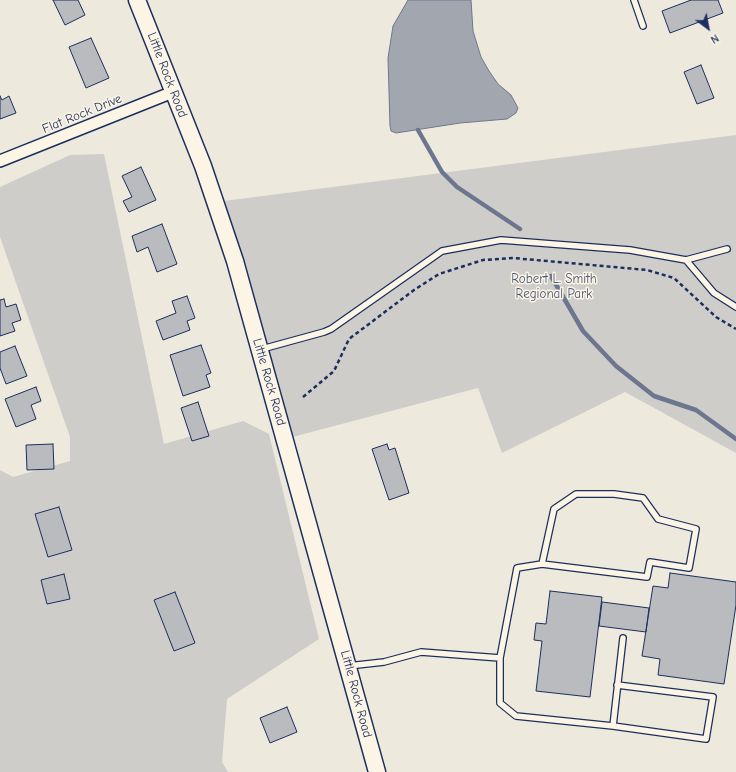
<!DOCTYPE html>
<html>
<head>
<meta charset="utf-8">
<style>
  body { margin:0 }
  #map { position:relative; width:736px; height:772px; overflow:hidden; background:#eee9dd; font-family:"Comic Neue",sans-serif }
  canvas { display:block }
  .north { position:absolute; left:688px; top:8px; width:40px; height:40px; -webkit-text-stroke:3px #fcf5e5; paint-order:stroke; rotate:148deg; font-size:11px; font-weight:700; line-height:16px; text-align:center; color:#1b2f5e }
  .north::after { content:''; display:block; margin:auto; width:14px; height:18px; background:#1b2f5e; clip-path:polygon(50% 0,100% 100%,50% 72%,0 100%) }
</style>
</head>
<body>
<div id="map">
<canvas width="736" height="772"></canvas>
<div class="north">N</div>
</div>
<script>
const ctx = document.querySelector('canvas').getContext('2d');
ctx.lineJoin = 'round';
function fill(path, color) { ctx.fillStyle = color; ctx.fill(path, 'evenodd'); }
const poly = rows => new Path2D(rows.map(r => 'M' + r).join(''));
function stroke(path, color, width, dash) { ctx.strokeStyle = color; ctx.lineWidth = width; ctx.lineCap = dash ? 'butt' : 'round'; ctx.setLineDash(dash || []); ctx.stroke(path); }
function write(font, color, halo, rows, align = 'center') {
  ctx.font = font + ' "Comic Neue",sans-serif'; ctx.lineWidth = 3; ctx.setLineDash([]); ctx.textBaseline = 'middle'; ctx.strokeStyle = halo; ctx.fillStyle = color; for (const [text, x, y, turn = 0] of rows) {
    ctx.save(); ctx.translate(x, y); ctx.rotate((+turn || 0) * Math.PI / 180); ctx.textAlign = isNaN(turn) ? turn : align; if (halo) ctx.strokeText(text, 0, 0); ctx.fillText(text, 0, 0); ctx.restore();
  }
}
fill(poly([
  [736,135,736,453,625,392,502,453,478,388,285,439,216,202],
  [104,154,164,444,243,421,269,434,319,639,227,699,222,762,228,772,0,772,0,470,13,477,70,461,70,437,0,237,0,187,70,155]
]), '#cfcdca');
const water = poly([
  [408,0,471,0,473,31,481,57,489,71,498,84,511,95,518,108,516,113,507,119,460,123,396,133,391,131,390,126,388,58,393,26,408,0]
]);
fill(water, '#a2a7af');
stroke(water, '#6c778f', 1);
stroke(poly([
  [418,130,442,172,457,187,520,229],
  [551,276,583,331,616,366,654,396,696,410,736,439]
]), '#6c778f', 4.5);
const building = poly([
  [53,0,78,0,85,15,65,25,53,0],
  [691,0,718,0,723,13,670,33,662,11,691,0],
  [91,38,109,78,86,88,69,47,91,38],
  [701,65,714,98,697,104,684,72,701,65],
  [0,96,2,100,9,96,16,113,0,119,0,96],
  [141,167,156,200,129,212,123,201,132,197,122,176,141,167],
  [162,224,177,264,157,272,148,247,137,252,132,236,162,224],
  [187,296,195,318,187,321,190,330,163,340,156,321,176,313,172,301,187,296],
  [4,299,6,307,16,304,21,320,12,323,15,331,0,336,0,300,4,299],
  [201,345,211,373,206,375,210,387,183,396,170,355,201,345],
  [15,346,27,376,6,384,0,368,0,352,15,346],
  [36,387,41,401,31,405,36,419,16,427,5,399,36,387],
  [198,402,209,436,192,441,181,408,198,402],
  [53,444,54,469,27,470,26,445,53,444],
  [387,444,389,450,395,448,409,493,389,500,372,449,387,444],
  [59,507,72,550,48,557,35,514,59,507],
  [670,573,736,582,736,605,724,684,658,675,660,659,642,656,653,586,668,588,670,573],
  [64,574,70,599,47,604,41,580,64,574],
  [550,591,602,597,590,697,536,691,542,641,534,640,536,623,546,624,550,591],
  [175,592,195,643,174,651,154,600,175,592],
  [602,602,649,608,646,632,599,626,602,602],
  [287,707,297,732,270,743,260,718,287,707]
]);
fill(building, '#babbbe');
stroke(building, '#1b2f5e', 1);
const lane = poly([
  [634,0,643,26],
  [686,260,714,293,736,307],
  [262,349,324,332,331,329,442,251,501,240,630,250,686,260,727,249],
  [500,658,500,703,516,716,613,726,706,739,713,697,617,685],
  [348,666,384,662,421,652,500,658,517,568,542,564,554,509,576,494,614,494,643,498,658,519,696,529,689,568,650,562,647,577,542,564],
  [613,726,623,638]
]);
const street = poly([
  [0,161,173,92]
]);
const secondary = poly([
  [137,0,203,166,235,261,377,772]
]);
stroke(lane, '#1b2f5e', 8);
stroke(street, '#1b2f5e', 14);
stroke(secondary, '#1b2f5e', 19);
stroke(poly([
  [303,397,334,371,349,339,414,290,439,274,483,260,513,258,647,270,674,278,716,317,736,329]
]), '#1b2f5e', 2.5, [4, 3]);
stroke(lane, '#fcf5e5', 5.5);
stroke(street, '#fcf5e5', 11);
stroke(secondary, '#fcf5e5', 16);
write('13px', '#1b2f5e', '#fcf5e5', [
  ["Little Rock Road",167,75,69],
  ["Flat Rock Drive",82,114,-22],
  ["Little Rock Road",269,382,74],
  ["Little Rock Road",356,694,75]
]);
write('13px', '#485679', '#fcf5e5', [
  ["Robert L. Smith",554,279],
  ["Regional Park",554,294]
]);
</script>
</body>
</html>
